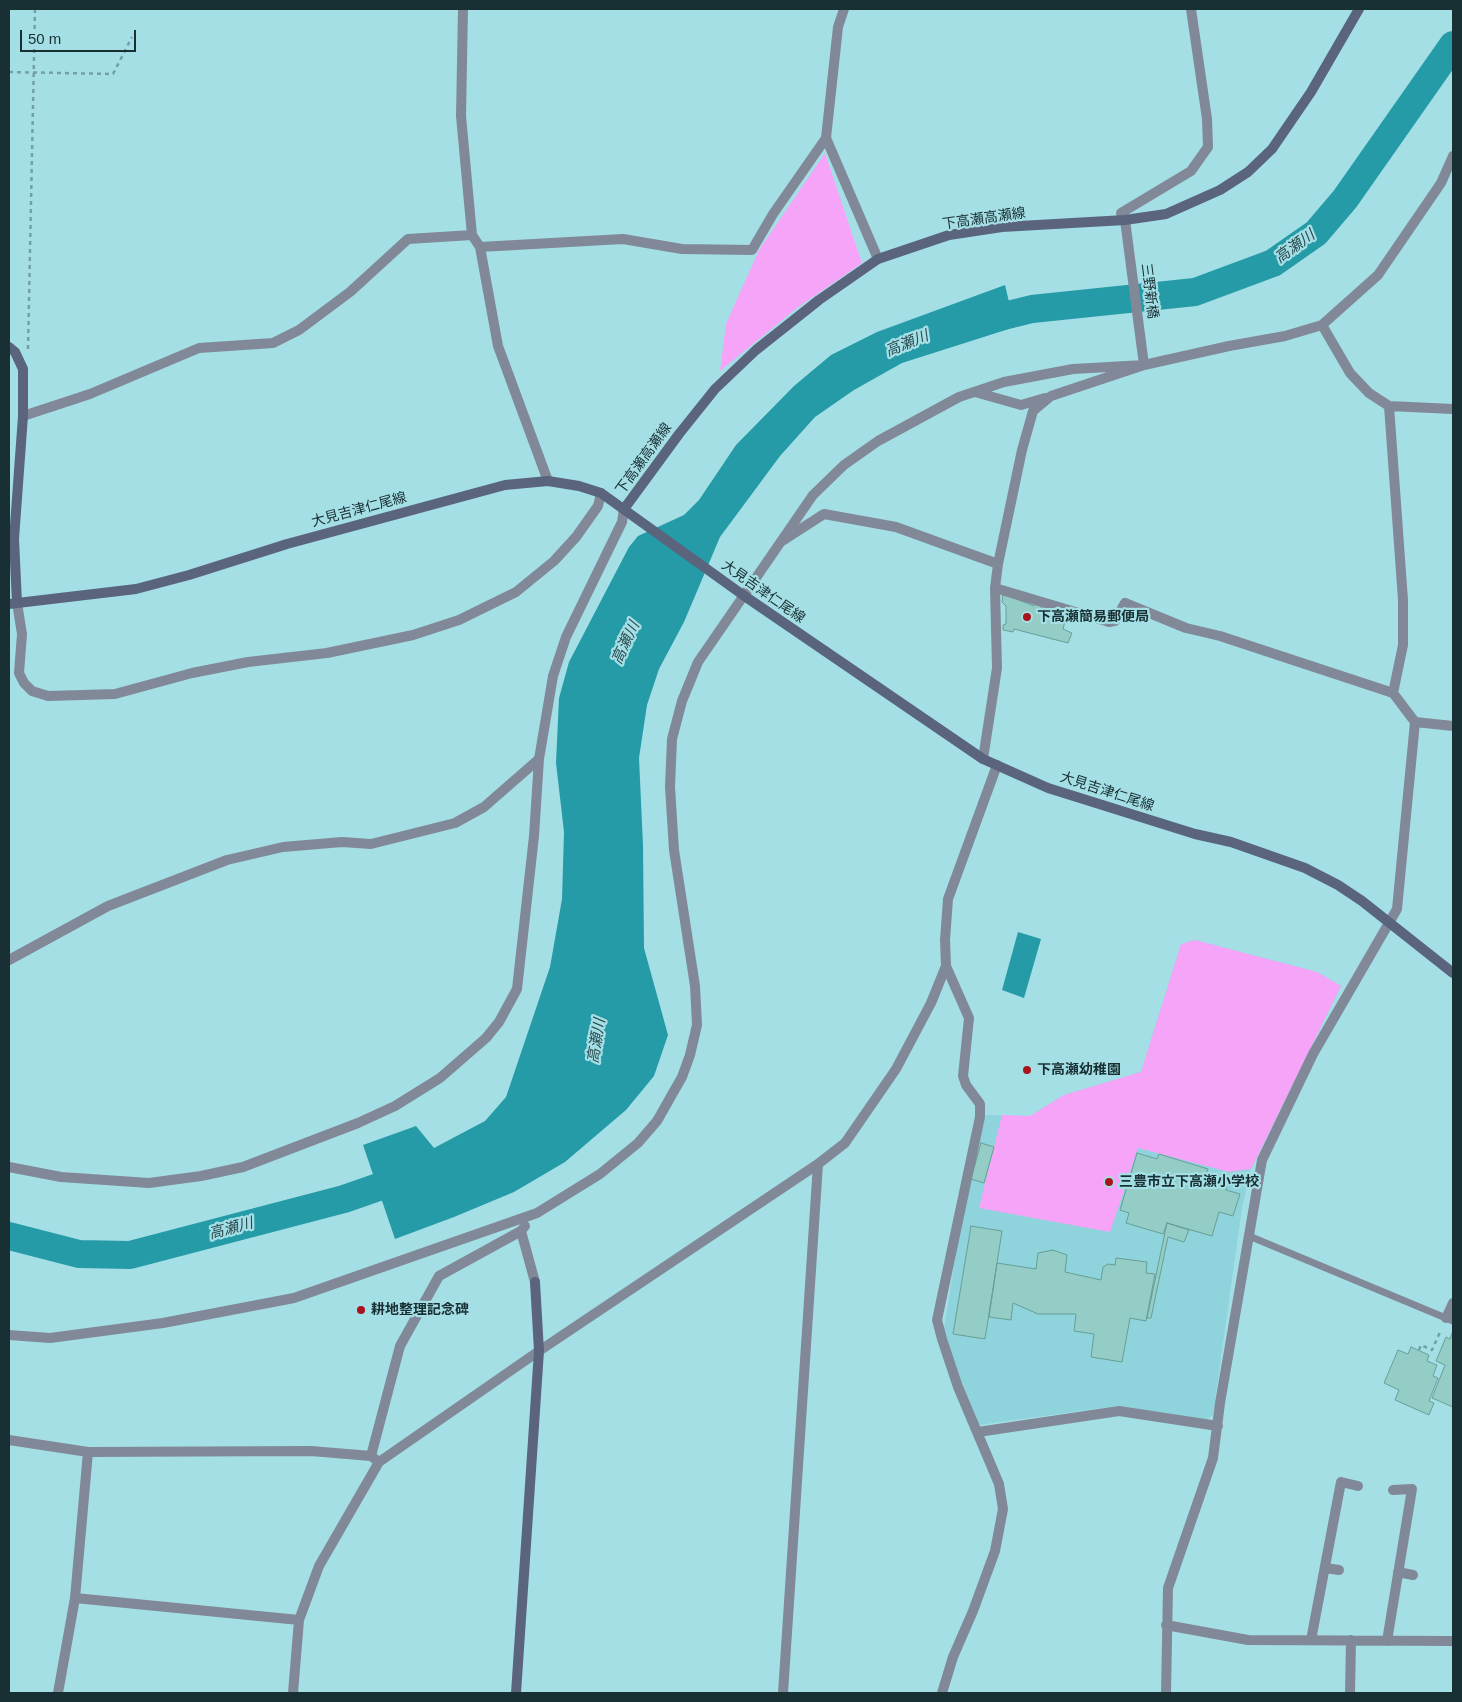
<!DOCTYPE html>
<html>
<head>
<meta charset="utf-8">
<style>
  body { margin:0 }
  #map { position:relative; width:1462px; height:1702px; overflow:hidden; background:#a5dfe6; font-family:Arial,sans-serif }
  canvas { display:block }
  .frame { position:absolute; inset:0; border:10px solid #183033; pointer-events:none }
  .scale { position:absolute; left:20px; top:30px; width:116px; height:22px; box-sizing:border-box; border:2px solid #183033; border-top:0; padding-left:6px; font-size:15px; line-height:18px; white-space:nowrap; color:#183033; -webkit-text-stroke:4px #a5dfe6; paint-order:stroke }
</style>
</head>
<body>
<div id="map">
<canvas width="1462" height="1702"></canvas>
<div class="frame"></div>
<div class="scale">50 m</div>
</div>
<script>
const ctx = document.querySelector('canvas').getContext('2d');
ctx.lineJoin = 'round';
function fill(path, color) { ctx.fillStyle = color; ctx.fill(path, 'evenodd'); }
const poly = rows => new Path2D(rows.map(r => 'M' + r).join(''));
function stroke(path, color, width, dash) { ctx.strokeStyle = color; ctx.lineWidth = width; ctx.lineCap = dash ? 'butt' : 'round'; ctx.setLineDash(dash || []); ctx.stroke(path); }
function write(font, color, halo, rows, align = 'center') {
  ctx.font = font + ' Arial,"Noto Sans JP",sans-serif'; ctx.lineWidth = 4.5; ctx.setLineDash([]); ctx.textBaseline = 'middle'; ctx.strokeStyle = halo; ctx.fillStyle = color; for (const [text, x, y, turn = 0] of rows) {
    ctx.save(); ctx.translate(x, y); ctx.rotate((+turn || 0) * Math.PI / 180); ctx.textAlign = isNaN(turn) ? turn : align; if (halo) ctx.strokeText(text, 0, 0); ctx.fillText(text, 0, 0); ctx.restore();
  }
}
fill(poly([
  [1195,940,1317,972,1341,986,1251,1169,1242,1208,1213,1415,1206,1420,1116,1406,979,1425,964,1389,944,1330,965,1195,986,1115,1030,1116,1064,1095,1141,1072,1181,944]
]), '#8fd3dc');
fill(poly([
  [825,153,862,263,797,308,720,371,726,324,759,250],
  [1195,940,1317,972,1341,986,1251,1169,1229,1172,1138,1148,1110,1232,979,1208,1002,1115,1030,1116,1064,1095,1141,1072,1181,944]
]), '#f6a4f8');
fill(poly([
  [1005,285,1015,327,902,363,854,390,815,417,780,456,720,537,684,622,659,669,647,705,639,758,643,845,644,948,668,1035,654,1076,626,1110,565,1162,514,1192,454,1217,395,1239,363,1145,416,1126,434,1148,485,1121,506,1097,550,967,562,899,564,832,556,763,559,698,569,662,629,547,638,536,684,515,699,500,736,445,794,386,831,355,877,332],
  [1018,932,1041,939,1024,998,1002,990]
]), '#259ba8');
stroke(poly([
  [975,323,1032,309,1195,292,1273,263,1316,233,1345,199,1453,45],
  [9,1236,79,1254,130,1255,344,1199,413,1175]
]), '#259ba8', 28);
const building = poly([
  [1003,594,1034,606,1034,604,1042,606,1041,608,1045,609,1044,616,1065,621,1063,629,1072,633,1068,643,1014,629,1013,632,1003,630,1003,625,1006,624,1006,606,1002,602,1003,594],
  [981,1143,994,1147,984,1183,971,1179,981,1143],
  [1137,1153,1157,1159,1159,1154,1208,1169,1206,1173,1229,1179,1226,1190,1240,1194,1233,1216,1219,1212,1212,1236,1167,1223,1163,1234,1126,1223,1129,1213,1120,1210,1137,1153],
  [1167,1223,1189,1230,1184,1242,1168,1237,1151,1318,1147,1318,1167,1223],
  [971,1226,1002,1231,985,1339,953,1334,971,1226],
  [1053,1250,1067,1255,1065,1272,1101,1280,1103,1267,1108,1264,1115,1265,1116,1258,1147,1262,1146,1273,1155,1274,1146,1321,1130,1318,1122,1362,1091,1357,1094,1334,1074,1331,1076,1314,1038,1314,1013,1303,1011,1320,989,1317,997,1263,1036,1269,1038,1253,1053,1250],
  [1453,1331,1453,1407,1432,1398,1445,1365,1436,1361,1446,1337,1450,1339,1453,1331],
  [1411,1347,1429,1355,1427,1361,1437,1365,1433,1376,1438,1378,1429,1401,1434,1403,1429,1415,1395,1400,1399,1390,1384,1383,1398,1350,1408,1354,1411,1347]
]);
fill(building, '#94cdc5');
stroke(building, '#679f98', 1);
stroke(poly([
  [9,72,113,74,132,37],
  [28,349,35,9],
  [1419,1350,1421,1345,1432,1350,1441,1330]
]), '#73a0a6', 2.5, [4, 4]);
stroke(poly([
  [1249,1236,1453,1321]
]), '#818999', 7);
stroke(poly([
  [463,9,461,116,472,235,480,247,498,346,548,481],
  [844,9,838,27,826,138,878,259],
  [480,247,623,239,682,249,752,250,773,214,826,138],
  [1322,325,1350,373,1369,393,1389,406,1453,409],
  [1144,365,1125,220,1121,213,1191,171,1208,147,1207,119,1191,9],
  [975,392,1021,405,1045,398],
  [1389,406,1403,600,1403,645,1393,693],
  [23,416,90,394,199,348,273,343,299,330,350,292,408,239,472,235],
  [782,541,824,514,896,527,998,564],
  [995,588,1109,622,1115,621,1125,603,1186,628,1220,636,1393,693,1415,722,1397,909,1313,1054,1262,1160,1220,1403,1213,1458,1168,1588,1166,1693],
  [17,603,22,634,19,673,24,683,32,691,48,696,115,694,192,673,248,662,327,653,413,635,459,620,516,592,554,561,576,537,598,506,601,493],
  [1415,722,1453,726],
  [983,759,997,668,995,588,998,564,1022,450,1033,411,1051,396,1144,365,1229,346,1285,336,1322,325,1378,275,1441,183,1453,156],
  [9,960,108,906,227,860,283,847,342,842,371,844,455,823,484,807,539,759],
  [9,1167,61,1177,149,1183,201,1176,243,1167,358,1123,395,1106,440,1078,486,1038,499,1022,517,989,534,836,539,759,553,676,566,637,622,522,624,509],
  [525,1226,521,1231,535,1282],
  [1446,1318,1453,1303],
  [9,1335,50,1338,163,1323,294,1298,537,1213,600,1174,638,1143,657,1121,682,1077,690,1055,697,1025,695,986,674,850,670,787,672,739,682,701,698,662,813,495,844,465,878,441,959,397,1004,382,1073,369,1144,365],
  [978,1432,1119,1411,1218,1426],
  [9,1440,88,1452,311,1451,371,1456,379,1462],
  [371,1456,400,1346,439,1276,521,1231],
  [1325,1568,1339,1570],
  [1398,1572,1413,1575],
  [75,1598,299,1620],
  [1166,1625,1248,1640,1453,1641],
  [1311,1640,1341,1482,1358,1486],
  [1387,1641,1412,1489,1393,1490],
  [58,1693,75,1598,88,1452],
  [293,1693,299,1620,319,1566,379,1462,539,1351,818,1164,845,1143,896,1069,931,1003,946,966],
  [783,1693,818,1164],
  [942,1693,953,1657,973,1611,995,1551,1003,1509,999,1484,958,1387,942,1339,937,1320,980,1117,980,1104,966,1085,963,1076,969,1018,946,966,945,940,948,899,997,765],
  [1350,1693,1351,1640]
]), '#818999', 10);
stroke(poly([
  [9,347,15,352,23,369,23,416,14,539,17,603],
  [624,509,679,434,715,389,756,350,819,300,878,259,949,235,1002,227,1125,220,1166,214,1220,190,1248,172,1272,149,1311,92,1359,9],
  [9,604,136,589,189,575,287,544,505,485,548,481,579,486,601,493,743,595,983,759,1048,788,1195,834,1231,842,1305,868,1338,885,1362,901,1453,973],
  [516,1693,539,1351,535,1282]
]), '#5a657d', 10);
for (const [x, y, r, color] of [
  [1027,617,5,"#a8131c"],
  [1027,1070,5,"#a8131c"],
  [1109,1182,5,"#a8131c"],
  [361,1310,5,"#a8131c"]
]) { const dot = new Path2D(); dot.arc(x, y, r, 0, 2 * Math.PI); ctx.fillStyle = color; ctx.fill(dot); stroke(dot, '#a5dfe6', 2); }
write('14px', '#183033', '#a5dfe6', [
  ["下高瀬高瀬線",984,219,-8],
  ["三野新橋",1149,291,83],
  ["下高瀬高瀬線",644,459,-54],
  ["大見吉津仁尾線",359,510,-15],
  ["大見吉津仁尾線",763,592,35],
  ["大見吉津仁尾線",1107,792,18]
]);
write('bold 14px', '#183033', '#a5dfe6', [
  ["下高瀬簡易郵便局",1037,617],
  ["下高瀬幼稚園",1037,1070],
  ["三豊市立下高瀬小学校",1119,1182],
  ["耕地整理記念碑",371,1310]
], 'left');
write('italic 15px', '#294a4e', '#a5dfe6', [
  ["高瀬川",1295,247,-36],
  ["高瀬川",907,344,-22],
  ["高瀬川",626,643,-65],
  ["高瀬川",597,1041,-81],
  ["高瀬川",231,1229,-15]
]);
</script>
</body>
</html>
